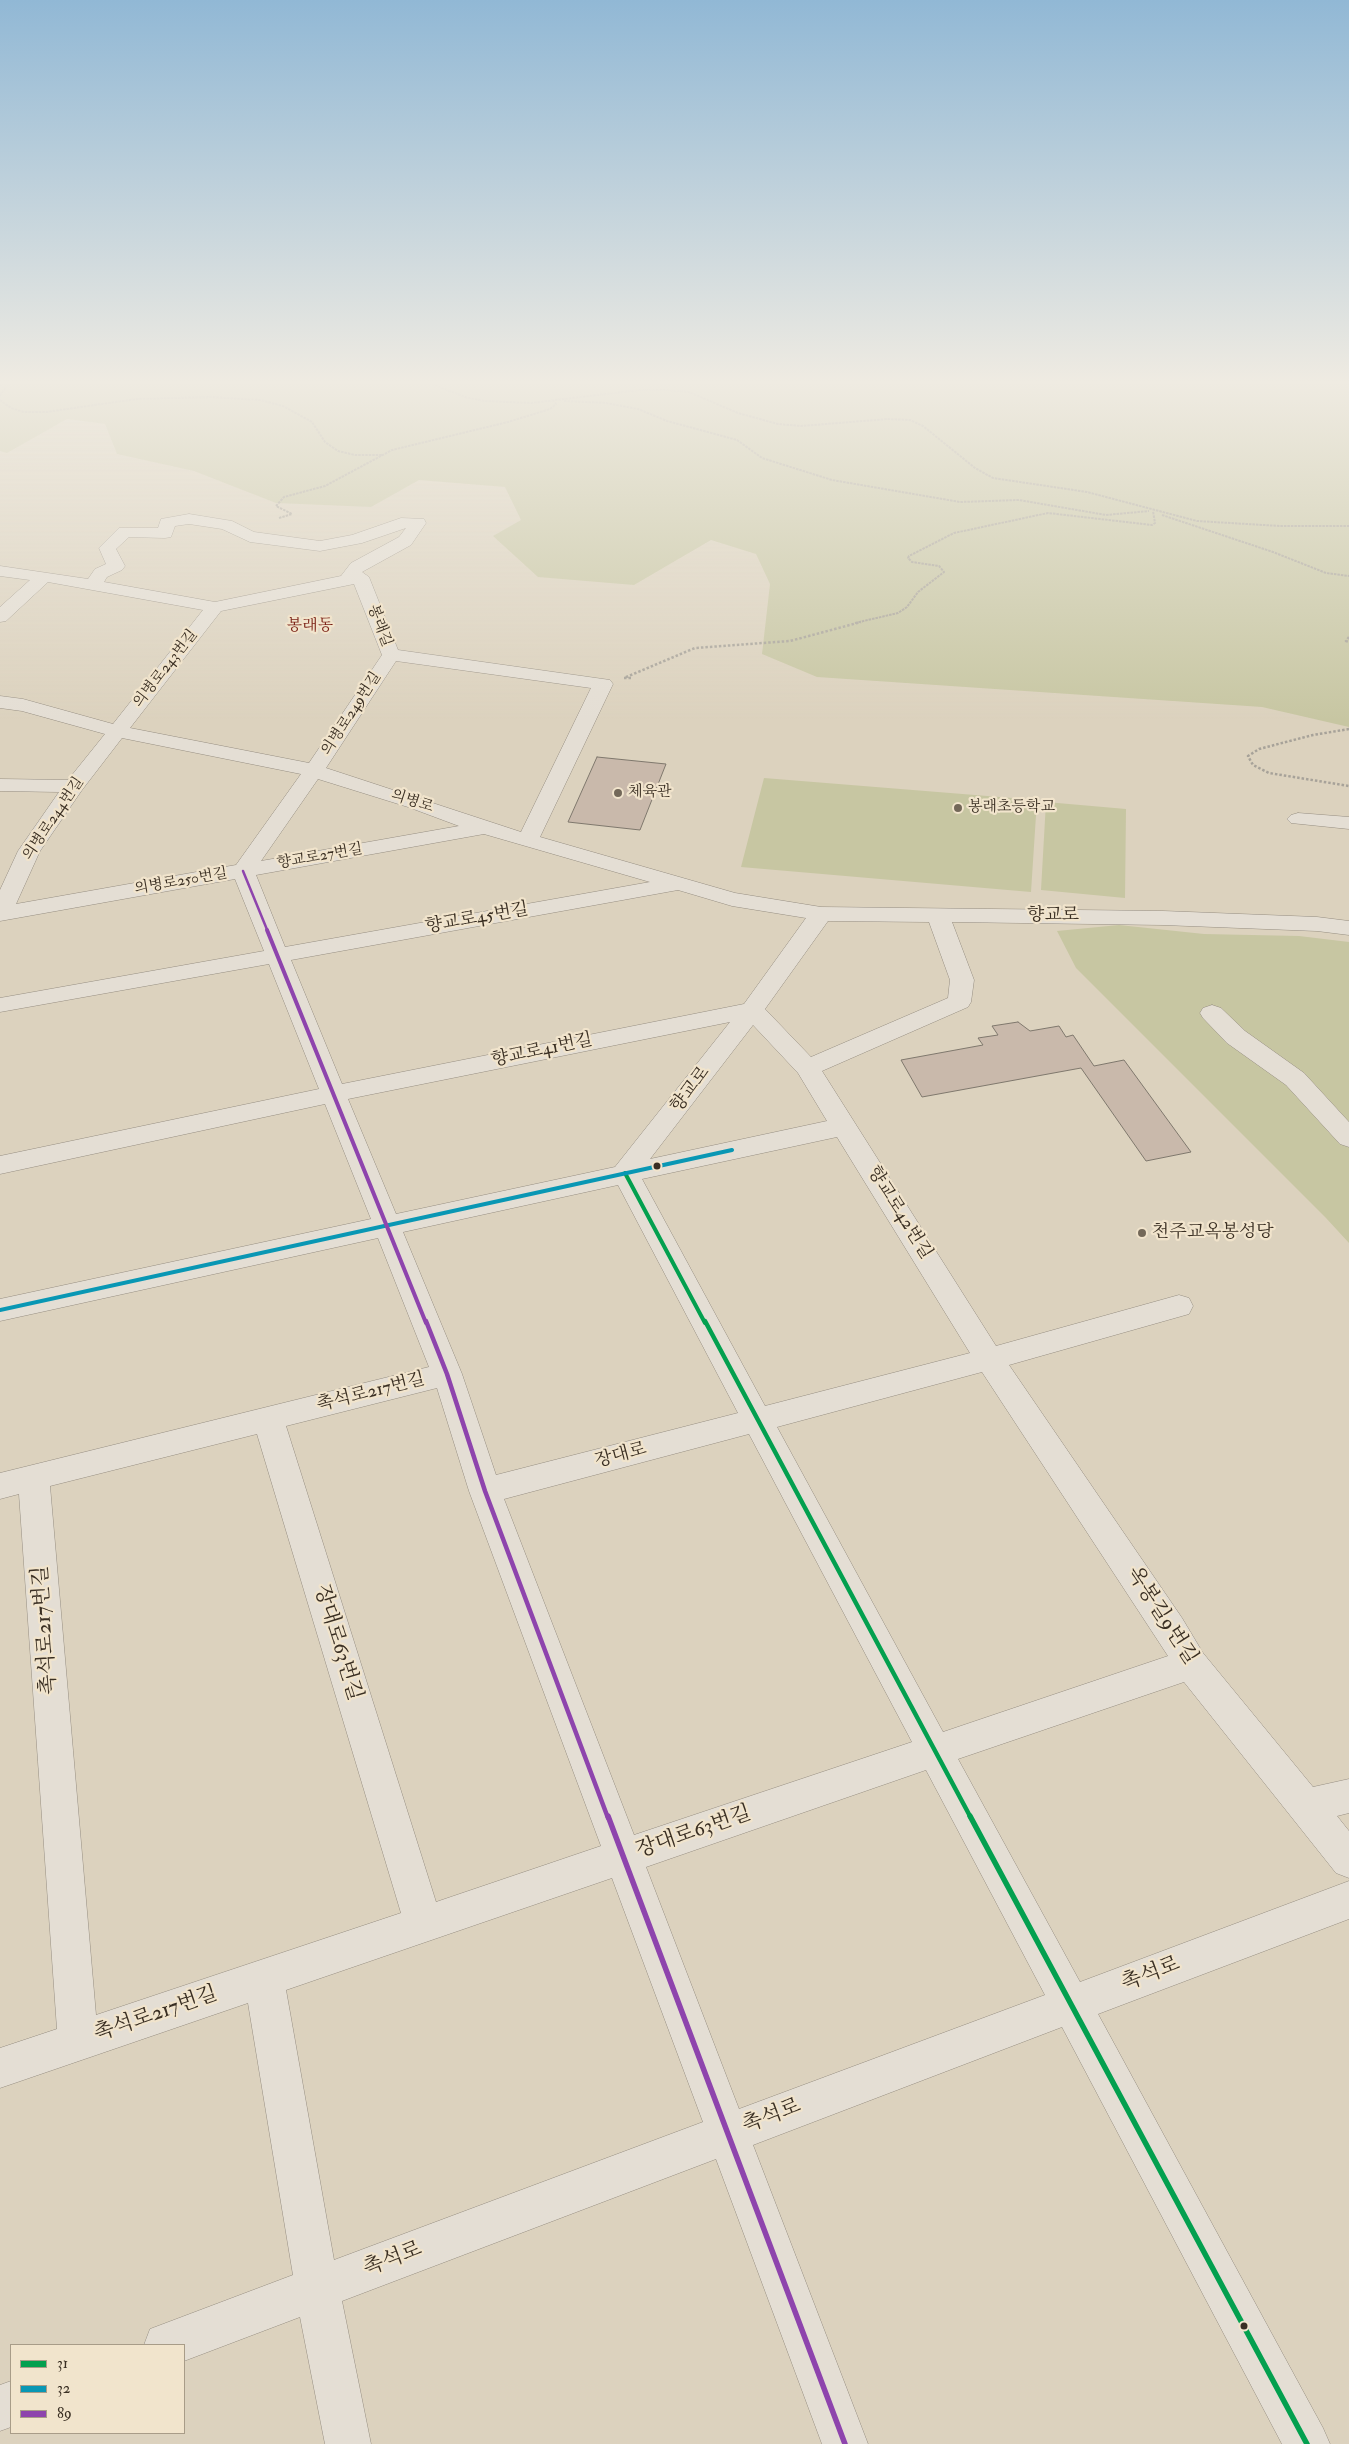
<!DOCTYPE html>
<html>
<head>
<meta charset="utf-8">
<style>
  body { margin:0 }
  #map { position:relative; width:1349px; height:2444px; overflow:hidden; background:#dcd2be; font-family:"IM FELL Double Pica",serif }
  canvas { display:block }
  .legend { position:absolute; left:10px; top:2344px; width:175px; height:90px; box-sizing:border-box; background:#f1e4cc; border:1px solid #a89c88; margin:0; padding:6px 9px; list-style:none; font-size:15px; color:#3a2f23 }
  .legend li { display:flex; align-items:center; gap:10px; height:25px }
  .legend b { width:25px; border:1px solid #a89c88 }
</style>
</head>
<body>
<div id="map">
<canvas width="1349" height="2444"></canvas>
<ul class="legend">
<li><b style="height:6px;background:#03a04f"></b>31</li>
<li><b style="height:6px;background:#0997b4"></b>32</li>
<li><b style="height:6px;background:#8e44ad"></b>89</li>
</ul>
</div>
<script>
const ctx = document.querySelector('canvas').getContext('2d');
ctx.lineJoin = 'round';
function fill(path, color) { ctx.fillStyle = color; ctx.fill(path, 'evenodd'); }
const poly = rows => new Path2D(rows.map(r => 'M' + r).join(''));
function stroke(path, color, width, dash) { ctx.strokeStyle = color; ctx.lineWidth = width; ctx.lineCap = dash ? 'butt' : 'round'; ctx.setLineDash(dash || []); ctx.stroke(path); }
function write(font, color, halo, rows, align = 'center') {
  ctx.font = font + ' "IM FELL Double Pica","Noto Serif KR",serif'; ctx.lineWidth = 4.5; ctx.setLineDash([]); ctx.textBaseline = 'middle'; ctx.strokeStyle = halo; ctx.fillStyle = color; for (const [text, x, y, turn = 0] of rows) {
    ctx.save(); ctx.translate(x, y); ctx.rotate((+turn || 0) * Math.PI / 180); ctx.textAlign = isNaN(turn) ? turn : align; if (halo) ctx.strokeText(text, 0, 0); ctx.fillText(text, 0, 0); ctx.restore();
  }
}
fill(poly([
  [0,379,1349,379,1349,727,1262,707,817,677,762,654,770,584,756,554,711,540,634,585,538,577,493,536,521,520,505,487,419,480,371,507,276,503,194,471,117,454,105,424,67,419,7,453,0,451],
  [764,778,1037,800,1031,892,741,867],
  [1046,802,1126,809,1125,898,1041,890],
  [1119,925,1204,934,1299,936,1349,942,1349,1243,1326,1218,1076,968,1057,931]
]), '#c7c6a2');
const building = poly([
  [597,757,666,764,640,830,568,822,597,757],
  [1018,1022,1030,1031,1059,1026,1066,1037,1073,1035,1094,1066,1124,1060,1191,1152,1146,1161,1081,1068,922,1097,901,1060,983,1045,978,1038,998,1035,992,1026,1018,1022]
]);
fill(building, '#c9b9ab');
stroke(building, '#7f786d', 1);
const minor = poly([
  [189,514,232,521,254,532,320,541,352,535,401,518,424,519,426,523,411,545,362,572,369,577,398,650,610,680,613,684,540,837,735,893,821,907,1163,911,1317,917,1349,921,1349,935,1317,931,1163,925,952,922,974,980,971,1002,968,1007,822,1071,996,1346,1179,1295,1189,1298,1193,1306,1189,1314,1009,1365,1182,1618,1203,1653,1313,1787,1349,1779,1349,1813,1337,1816,1349,1831,1349,1878,1336,1873,1184,1682,958,1759,1080,1982,1349,1881,1349,1919,1098,2014,1323,2428,1330,2444,1282,2444,1062,2027,753,2145,868,2444,822,2444,716,2159,342,2301,371,2444,325,2444,300,2317,184,2361,184,2345,144,2345,150,2329,293,2275,248,2003,0,2088,0,2048,57,2029,19,1494,0,1499,0,1473,429,1367,378,1238,0,1321,0,1299,371,1219,325,1104,0,1174,0,1156,319,1089,269,964,0,1012,0,998,264,951,235,879,0,921,0,890,18,851,59,792,0,791,0,779,68,780,105,734,22,711,0,708,0,696,23,699,113,724,203,610,48,582,6,621,0,622,0,607,30,580,0,576,0,566,88,579,95,569,106,564,99,548,119,528,158,528,161,519,189,514],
  [189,524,222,529,250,542,320,551,362,543,406,528,399,537,351,563,341,576,215,602,104,582,107,577,122,570,125,566,116,549,129,537,165,538,171,537,175,526,189,524],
  [354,584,382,655,309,763,130,728,221,611,354,584],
  [396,661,591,688,521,832,326,768,396,661],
  [122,738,301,774,236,865,16,904,40,851,82,790,122,738],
  [318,779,408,807,459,826,261,861,318,779],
  [484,834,650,882,285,947,256,875,484,834],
  [678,890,732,906,806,918,744,1004,342,1084,291,960,678,890],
  [828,921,929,922,950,980,948,998,811,1057,765,1009,828,921],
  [730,1022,615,1167,396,1214,348,1099,730,1022],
  [753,1025,798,1073,827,1121,650,1159,753,1025],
  [837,1137,970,1353,765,1406,642,1179,837,1137],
  [618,1185,738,1413,496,1475,462,1374,403,1232,618,1185],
  [982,1372,1168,1656,943,1732,777,1427,982,1372],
  [437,1388,469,1491,601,1846,436,1902,286,1426,437,1388],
  [257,1434,401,1913,96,2015,50,1486,257,1434],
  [749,1434,912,1742,634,1835,504,1499,749,1434],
  [926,1770,1045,1995,739,2109,646,1867,926,1770],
  [612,1878,703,2122,334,2260,286,1990,612,1878],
  [1298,813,1349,817,1349,829,1291,823,1287,819,1291,815,1298,813],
  [1212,1005,1221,1008,1245,1031,1304,1073,1349,1122,1349,1147,1340,1144,1286,1085,1227,1043,1203,1018,1200,1013,1203,1008,1212,1005],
  [11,2381,11,2427,0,2431,0,2385,11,2381]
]);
stroke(minor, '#968e82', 1);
stroke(poly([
  [419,379,465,397,484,401,531,403,639,390,668,390,689,392,738,413,778,424,801,426,888,419,910,420,923,426,975,468,993,478,1087,492,1197,521,1280,526,1349,526],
  [0,386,8,379],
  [0,396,11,379],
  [0,400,11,408,24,412,46,412,137,399,211,397,260,400,283,406,312,422,325,442,338,451,355,455,383,455],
  [564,401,606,403,638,409,667,421,737,440,762,458,832,480,960,502,1019,500,1106,515,1149,511],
  [1162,515,1273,552,1326,573,1349,576],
  [279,518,292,514,276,506,284,497,325,486,392,450,508,422,550,409,556,404,554,401],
  [855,623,898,613,907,607,918,592,944,572,939,566,912,562,908,558,909,556,954,533,1048,513,1152,525,1155,523,1153,511]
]), '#a7a299', 2, [2.5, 1]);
stroke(poly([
  [1349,637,1346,641,1349,642],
  [631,678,624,678,695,648,790,641,861,622],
  [1349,729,1313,735,1259,749,1248,756,1253,765,1269,773,1349,786]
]), '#a7a299', 2.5, [2.5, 2]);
fill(minor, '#e4ded4');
stroke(poly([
  [625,1173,705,1323]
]), '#03a04f', 4);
stroke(poly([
  [705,1321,971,1818]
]), '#03a04f', 4.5);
stroke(poly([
  [970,1816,1307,2444]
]), '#03a04f', 5.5);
stroke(poly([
  [0,1310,732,1150]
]), '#0997b4', 4);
stroke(poly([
  [243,871,268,932]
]), '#8e44ad', 2.5);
stroke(poly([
  [267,930,426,1323]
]), '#8e44ad', 4);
stroke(poly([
  [426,1321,447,1374,485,1491,608,1818]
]), '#8e44ad', 4.5);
stroke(poly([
  [608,1816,845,2444]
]), '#8e44ad', 5.5);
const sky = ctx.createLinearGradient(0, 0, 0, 721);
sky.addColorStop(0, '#91b8d5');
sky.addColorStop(0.53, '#efebe2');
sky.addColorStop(1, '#efebe200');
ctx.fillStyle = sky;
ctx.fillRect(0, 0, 1349, 721);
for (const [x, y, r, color] of [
  [618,793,5,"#736859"],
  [958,808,5,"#736859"],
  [657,1166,4.5,"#3a2f23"],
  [1142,1233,5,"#736859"],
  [1244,2326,4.5,"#3a2f23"]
]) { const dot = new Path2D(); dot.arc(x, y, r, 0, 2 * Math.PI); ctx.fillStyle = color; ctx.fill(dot); stroke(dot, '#f1e4cc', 2); }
write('15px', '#3a2f23', '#f1e4cc', [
  ["봉래길",379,626,69],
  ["의병로243번길",166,669,-52],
  ["의병로249번길",352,714,-57],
  ["의병로",412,802,18],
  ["의병로244번길",54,819,-56],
  ["향교로27번길",320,857,-10],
  ["의병로250번길",181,882,-10]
]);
write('15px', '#3a2f23', '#f1e4cc', [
  ["체육관",628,793],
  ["봉래초등학교",968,808]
], 'left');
write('16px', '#7a1f14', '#f1e4cc', [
  ["봉래동",310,627]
]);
write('18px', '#3a2f23', '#f1e4cc', [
  ["향교로",1053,916],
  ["향교로45번길",477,919,-10],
  ["향교로41번길",542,1051,-12],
  ["향교로",691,1090,-53],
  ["향교로42번길",899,1213,58],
  ["촉석로217번길",371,1393,-14],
  ["장대로",621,1456,-15]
]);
write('18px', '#3a2f23', '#f1e4cc', [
  ["천주교옥봉성당",1152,1233]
], 'left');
write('21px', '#3a2f23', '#f1e4cc', [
  ["옥봉길9번길",1161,1616,57],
  ["촉석로217번길",46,1630,-94],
  ["장대로63번길",337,1643,73],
  ["장대로63번길",694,1833,-19],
  ["촉석로",1151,1975,-21],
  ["촉석로217번길",156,2015,-19],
  ["촉석로",772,2117,-21],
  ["촉석로",393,2260,-21]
]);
</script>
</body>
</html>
